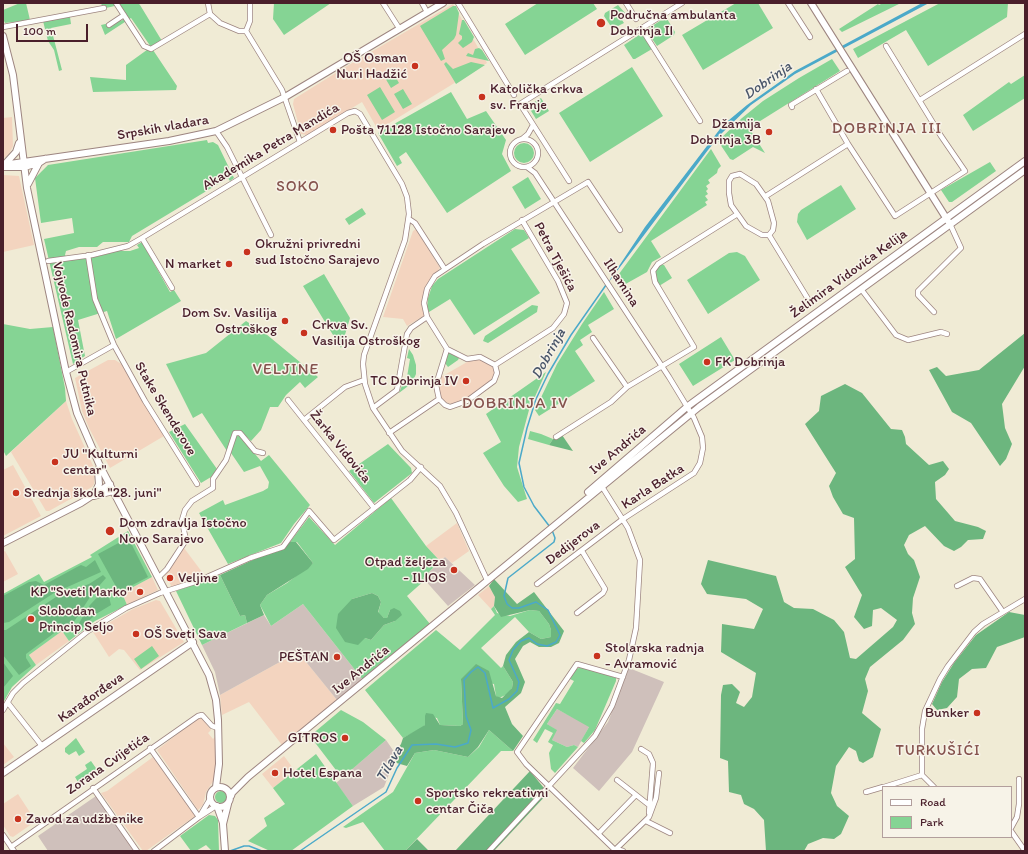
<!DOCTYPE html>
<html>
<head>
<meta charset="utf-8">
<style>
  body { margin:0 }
  #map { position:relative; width:1028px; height:854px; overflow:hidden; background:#f0ebd5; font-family:Itim,sans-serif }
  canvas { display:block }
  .frame { position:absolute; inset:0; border:4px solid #4a1f2b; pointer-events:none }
  .legend { position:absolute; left:882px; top:786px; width:130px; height:52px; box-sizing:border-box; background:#f7f3e8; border:1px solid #b29e9c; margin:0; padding:5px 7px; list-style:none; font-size:12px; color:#4a1f2b }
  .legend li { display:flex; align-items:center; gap:8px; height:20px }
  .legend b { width:20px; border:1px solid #b29e9c }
  .scale { position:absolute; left:16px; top:24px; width:72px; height:18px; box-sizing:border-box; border:2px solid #4a1f2b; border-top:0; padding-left:5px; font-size:12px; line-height:14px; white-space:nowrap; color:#4a1f2b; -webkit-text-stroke:3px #f7f3e8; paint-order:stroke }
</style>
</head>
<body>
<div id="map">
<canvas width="1028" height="854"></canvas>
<div class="frame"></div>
<ul class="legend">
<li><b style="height:5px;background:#fff"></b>Road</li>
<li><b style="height:11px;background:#85d494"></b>Park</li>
</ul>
<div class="scale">100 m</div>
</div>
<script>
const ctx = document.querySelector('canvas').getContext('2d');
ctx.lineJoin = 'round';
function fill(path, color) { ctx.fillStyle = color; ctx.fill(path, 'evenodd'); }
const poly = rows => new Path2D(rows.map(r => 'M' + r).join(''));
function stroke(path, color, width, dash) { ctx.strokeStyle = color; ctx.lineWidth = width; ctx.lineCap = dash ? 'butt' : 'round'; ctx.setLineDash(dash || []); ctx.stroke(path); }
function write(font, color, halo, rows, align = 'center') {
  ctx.font = font + ' Itim,sans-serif'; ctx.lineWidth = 3; ctx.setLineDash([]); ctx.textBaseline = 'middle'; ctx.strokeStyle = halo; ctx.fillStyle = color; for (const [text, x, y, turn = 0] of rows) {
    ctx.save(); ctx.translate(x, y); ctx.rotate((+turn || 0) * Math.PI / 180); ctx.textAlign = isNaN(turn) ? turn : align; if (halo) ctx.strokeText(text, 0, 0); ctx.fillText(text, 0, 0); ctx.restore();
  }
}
fill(poly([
  [453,4,487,63,378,130,362,102,307,135,301,134,293,104,294,99,342,69],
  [12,117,13,146,9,154,3,159,3,118],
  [3,175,19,176,34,245,3,252],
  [416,229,440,268,430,280,423,295,425,315,407,326,403,319,383,317,413,231],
  [474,358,491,363,495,371,494,379,462,402,456,405,445,402,441,398,438,386,441,377],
  [108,360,115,360,123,365,164,436,110,468,89,428,82,411,75,378],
  [66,401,72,419,95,470,94,484,92,487,49,511,46,511,11,452],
  [13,465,41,516,3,536,3,470],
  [457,523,469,551,452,563,445,557,440,561,426,546],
  [184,548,205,576,172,587,165,575],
  [5,551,18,574,3,582,3,552],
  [152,577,158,590,127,605,122,593],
  [489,586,495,597,494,606,491,609,478,595],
  [156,600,160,601,184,642,140,670,124,650,119,649,109,657,93,632,133,609],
  [62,631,69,641,36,665,29,655],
  [298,652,337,700,282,745,249,702,222,715,220,695],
  [199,717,202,718,211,730,208,733,213,739,215,737,216,759,214,780,206,792,203,805,198,810,157,750],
  [3,743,14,757,3,765],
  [284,756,295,771,273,788,262,774],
  [153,757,195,816,146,851,143,851,101,793,107,791],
  [18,794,33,817,39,819,13,837,10,836,3,825,3,804]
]), '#f3d4bf');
fill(poly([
  [445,557,475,585,448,606,423,578],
  [303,604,363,680,337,700,298,652,220,695,215,672,202,645,264,615,271,626],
  [629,668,664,682,632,752,599,791,573,768,608,722],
  [616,678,578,747,574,745,567,747,552,740,556,730,547,724,557,709,574,718],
  [386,740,395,753,393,764,384,787,353,806,336,783],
  [96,796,134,851,48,851,38,836]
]), '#cfc0bb');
fill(poly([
  [20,3,26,3,30,20,5,23,3,19,3,10],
  [101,3,138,3,140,5,162,41,151,47,177,86,176,90,93,92,90,77,126,80,126,65,151,47,131,18,105,35,101,25,123,20,119,5,106,8,105,5,102,6],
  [274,3,331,3,284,35,273,19],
  [538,3,593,3,597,9,525,55,505,24],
  [736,3,758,3,773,28,703,70,682,35],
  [883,3,901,3,842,32,839,29,878,4,879,5],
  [940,3,1008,3,1007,17,928,66,906,30,858,58,853,49],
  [618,5,626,14,622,20,624,23,614,28,612,28,604,16,605,13],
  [453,6,456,6,459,13,456,35,454,39,442,50,445,59,441,61,420,26],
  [70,17,71,24,51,28,62,70,59,71,54,50,48,41,43,21],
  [666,17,675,32,674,35,657,46,646,30],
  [462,20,464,20,474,37,472,42,463,48,458,43,462,39,462,36,459,34],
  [642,33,652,49,635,59,633,59,624,45],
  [479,48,482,50,489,61,466,56,468,53,473,55,475,49],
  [832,59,840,71,749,128,765,153,753,147,733,160,730,159,718,141,742,118,763,101,799,78],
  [446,62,453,69,471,62,485,65,456,84,444,64],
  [632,67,663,116,590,162,559,113],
  [392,71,399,83,391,88,384,76],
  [1025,75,1025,98,973,131,963,115,1009,82,1011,84],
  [380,87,395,112,382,120,367,95],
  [403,89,412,104,403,109,394,94],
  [451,92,467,119,486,111,506,140,502,154,511,171,447,213,406,152,399,157,402,163,397,166,378,133],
  [541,98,549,111,536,119,528,106],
  [207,140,208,143,213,142,218,145,234,178,230,181,228,178,132,236,129,242,103,242,97,247,79,247,66,251,65,255,67,258,95,257,117,251,130,251,139,248,137,245,142,242,170,292,174,290,181,301,116,339,107,311,78,320,85,356,73,364,44,239,74,233,72,218,41,223,35,178,48,165],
  '514 153a10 10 0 1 1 20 0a10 10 0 1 1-20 0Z',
  [711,149,721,166,718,169,717,173,708,180,710,183,706,186,708,189,706,191,708,194,705,196,708,200,705,202,707,205,651,241,661,257,652,262,647,272,622,286,616,278],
  [990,162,996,171,952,202,949,202,941,190],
  [528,177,541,199,525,209,512,187],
  [841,185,856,209,807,240,797,222,798,214,801,210],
  [362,208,366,214,349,225,345,219],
  [515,229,524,230,529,238,511,249,540,293,474,335,450,299,429,312,427,308,428,298,432,286,438,279],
  [737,252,745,256,760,280,708,314,687,280,729,253],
  [661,264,664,265,672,278,659,286,656,280,655,272,657,266],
  [324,274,350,318,341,348,303,286],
  [604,292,614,309,588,325,592,332,580,340,583,345,575,351,595,381,539,416,535,410,557,364,582,324],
  [532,305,538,306,537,312,488,343,483,341,485,336],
  [246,321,266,334,318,377,305,388,300,382,286,395,278,407,270,407,261,430,251,441,240,430,234,431,227,451,202,413,193,418,166,364,206,353],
  [3,324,30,329,53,327,65,388,66,401,6,456,3,450],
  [721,337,735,360,693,386,679,364],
  [409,349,413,355,416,365,416,374,412,383,399,393,403,383,406,383,410,359,407,358],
  [448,352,459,358,458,360,448,367,445,363],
  [546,372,529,410,519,447,517,467,527,499,518,502,504,486,483,453,501,442,486,414],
  [185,424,217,469,211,477,201,483,169,432],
  [530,431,541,434,553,439,549,445,528,439],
  [238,434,261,461,269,455,310,505,294,524,281,543,228,564,199,513,223,500,225,505,263,491,268,488,269,482,260,466,244,472,231,453,235,438],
  [388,444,411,468,412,473,374,503,349,471],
  [391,498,426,546,440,561,423,578,425,580,407,596,430,624,363,680,303,604,271,626,260,605,267,595,287,583,313,563,297,542,290,542,309,517,335,545],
  [372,593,378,596,381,602,378,613,384,618,387,618,390,610,395,621,384,625,371,640,365,638,352,599],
  [128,531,152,577,122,593,127,605,95,621,69,641,62,631,29,655,36,665,12,687,3,703,3,594,39,574,44,582,92,557,90,555],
  [220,575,240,616,245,615,247,623,202,645,176,591],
  [494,606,497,613,510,616,530,610,539,611,549,624,551,630,551,637,541,639,529,632,515,617,481,648,501,668,503,666,513,682,512,688,508,694,499,698,496,696,494,684,461,679,463,724,460,726,440,725,437,718,425,716,425,725,422,728,403,738,365,690,436,630,460,650,495,615,491,609],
  [152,646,159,656,141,669,134,659],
  [582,667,616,678,616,681,595,730,584,743,581,741,589,727,557,709,547,724,557,730,552,740,567,747,574,745,578,747,555,773,551,769,549,753,553,745,548,742,553,733,545,729,537,743,533,740,556,703,560,704,574,681,570,679,576,669],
  [341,710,363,722,386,740,342,778,310,736],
  [489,730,513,751,501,751,405,851,385,851,363,822,346,828,343,827,393,792,415,753,434,750,468,757,479,747],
  [76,738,85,752,79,756,76,751,69,755,65,752,65,748],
  [316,754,353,806,291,851,270,851,248,841,267,826,264,818,285,804,273,788],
  [91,761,98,771,78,782,75,777,87,769,85,765],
  '215 797a6 6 0 1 1 12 0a6 6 0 1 1-12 0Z',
  [209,815,215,816,218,820,219,851,212,851,206,845,196,851,191,851,180,836]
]), '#85d494');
fill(poly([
  [1025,333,1025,366,1002,404,1005,428,1012,444,1006,459,1000,466,971,423,952,412,929,370,937,367,946,376,979,370],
  [845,384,862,393,891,429,902,430,905,437,906,444,929,465,943,461,949,469,945,475,935,482,936,499,955,521,978,527,986,531,983,539,968,540,961,547,954,551,944,546,925,526,909,535,904,545,908,554,914,560,920,577,913,598,912,613,915,624,903,640,870,667,865,679,868,691,862,713,881,729,873,757,863,763,859,761,856,751,849,747,836,766,831,793,837,806,849,816,841,834,834,839,823,838,808,844,804,851,766,851,764,820,754,809,744,804,741,795,729,792,728,761,720,758,721,695,723,685,732,684,740,692,736,703,744,707,752,697,756,673,721,652,722,624,754,629,763,609,746,599,707,594,701,584,708,560,776,576,784,602,794,608,813,609,834,620,844,632,850,658,856,659,893,627,897,620,881,608,873,610,872,626,864,629,854,617,862,595,845,567,855,559,854,518,843,514,833,497,829,486,836,473,805,424,819,411,821,396],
  [562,435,573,451,549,445,553,439],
  [126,539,129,539,148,577,119,592,98,554],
  [290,542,296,542,313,563,308,569,267,595,260,605,264,615,247,623,245,615,240,616,220,575,257,558,282,550],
  [95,560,101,572,54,593,9,622,3,623,3,596,29,582,36,581,44,585,77,567,81,565,86,567],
  [103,575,106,578,92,594,68,631,61,628,26,654,26,658,31,666,19,675,3,655,3,630,6,630,56,597,89,584],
  [494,579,517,604,534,592,564,631,559,643,551,647,539,647,530,642,523,646,515,659,525,682,521,693,505,707,512,724,523,736,513,751,489,730,478,747,468,757,434,750,415,753,407,766,393,762,395,753,401,744,403,738,425,725,425,716,426,713,433,714,440,725,460,726,463,724,461,679,476,664,489,671,496,696,502,698,512,688,513,682,503,666,506,655,516,642,529,632,541,639,551,637,551,630,549,624,539,611,530,610,501,617,494,606,495,597,489,586],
  [105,589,109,597,111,605,96,614,79,630,76,628,90,605],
  [372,593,378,596,381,602,378,612,384,618,387,618,390,610,394,608,400,611,402,615,395,621,384,625,371,640,365,638,358,645,345,642,336,628,338,614,352,599],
  [1009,612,1025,615,1025,637,997,647,986,668,972,669,959,679,957,697,947,708,937,710,932,704,942,682,954,663,976,635],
  [3,662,13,676,3,688],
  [530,771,548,793,494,851,455,851],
  [417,839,429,851,405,851]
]), '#6cb67e');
fill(poly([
  [922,3,929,3,795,74,751,105,722,133,708,150,605,287,645,227,723,125,747,105,795,71]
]), '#4ba9c9');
stroke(poly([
  [550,527,534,506,524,487,519,463,527,428,536,399,548,374,571,335,606,285],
  [230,851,244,846,249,846,262,851],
  [300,851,386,792,397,768,412,745,436,744,455,747,468,743,471,730,466,716,464,680,471,672,478,667,485,673,493,708,509,699,517,691,519,682,509,660,513,650,521,641,529,638,537,644,547,646,556,642,560,635,548,610,536,602,519,608,512,608,507,604,504,596,508,578,554,542,555,538,552,530]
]), '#4ba9c9', 1.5);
const street = poly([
  [116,3,144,46,151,49,210,14],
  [208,3,210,14,220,23,239,31,246,31],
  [383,3,399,28],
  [422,3,427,12],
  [458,3,514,95],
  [626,3,636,19],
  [788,3,810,37],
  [109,25,124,15],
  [3,27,104,8],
  [641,28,700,121],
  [246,31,282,90,300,142],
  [246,31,250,21,250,3],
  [816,89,848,144,895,216,965,171,941,136,886,46],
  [920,100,1025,34],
  [792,107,791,105,847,71],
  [216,131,227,147,271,235],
  '510 153a14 14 0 1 1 28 0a14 14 0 1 1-28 0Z',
  [522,139,528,134,533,125],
  [527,167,535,173,669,377,694,418,702,437,703,448,700,463,694,473,623,519,537,584],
  [740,174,756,184,768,201,774,223,773,230,769,235,762,235,746,226,731,205,729,193,729,181,732,176,740,174],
  [569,181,520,104,682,3],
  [766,196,848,144],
  [409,219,415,223,444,268],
  [769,235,808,299],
  [88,255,95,299,114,345,145,401,197,484],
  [48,261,92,255,128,246,142,238],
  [172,288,142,238,348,113,355,111,360,114,402,184,407,197,409,214,405,240,364,355,363,364,365,384,373,408,402,451,440,486,456,513,487,580],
  [861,289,896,335,908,340,941,332,947,334],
  [934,312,918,295,918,291,961,248,950,224],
  [447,349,467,359,480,357,495,365],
  [495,365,497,373,494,381,467,401,450,407,445,405,439,399,436,385,447,349,427,317,424,303,427,289,435,276,483,244,588,182,620,230],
  [495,365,553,328,564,314,567,303,558,281,522,220],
  [66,372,114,345],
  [627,387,694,347,655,282,653,271,658,264,736,215],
  [288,400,374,508],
  [373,408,397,390,407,334,411,328,427,317],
  [304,420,345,387,364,380],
  [389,433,439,399],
  [556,437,611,402,627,387,593,338],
  [159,577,167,569,184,543,185,536,182,520,185,510,192,501,213,488,213,479,226,460,235,433,240,433,255,451,263,453],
  [957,586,973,578,980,579,1003,612],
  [577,613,603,593,605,589,582,551],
  [8,703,42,746],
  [3,710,13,693,23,683,88,631,126,608,160,593,198,581,250,558,283,547,309,511,334,540,410,480,421,467],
  [150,748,199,817],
  [641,749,649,754,653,763,649,813],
  [617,780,649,805],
  [884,787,922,775],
  [934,787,922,775,922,729,925,711,940,679,948,666,974,632,983,624,1025,599],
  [93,788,137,851],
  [866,792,883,787],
  [201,814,210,799],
  [646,821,670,833],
  [1011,828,1017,817,1019,804,1019,779],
  [1011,831,1025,851],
  [599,833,635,796],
  [3,835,14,851],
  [11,847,198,716,202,715,212,726,218,728],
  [616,849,649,817,656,798,659,773],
  [616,849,623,851],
  [154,851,199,817,216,806],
  [489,851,595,736,612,706,629,660,636,628,640,560,628,528,601,485],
  [616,851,526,764,517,752,577,664,623,677]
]);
const secondary = poly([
  [811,3,948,221],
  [3,36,13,75,27,188,66,372,77,413,100,466,209,675,216,700,218,720,219,764,216,787],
  [5,164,16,152,19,143],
  [3,165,169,141,216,131,285,97,443,3],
  [4,167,24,167,39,163,45,159],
  [28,184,39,163],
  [588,492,688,406,1025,161],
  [95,493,99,484,98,471,100,466],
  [94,496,113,491],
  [3,543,81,503,110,484],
  [3,773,193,642],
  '210 797a10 10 0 1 1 20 0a10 10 0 1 1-20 0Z',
  [231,796,232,793,248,777,699,407,1025,170],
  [217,806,223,823],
  [225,851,223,824,228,804]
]);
stroke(street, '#9d8580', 6);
stroke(secondary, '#9d8580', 8);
stroke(street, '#fff', 4.5);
stroke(secondary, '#fff', 6);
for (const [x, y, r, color] of [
  [601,23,5,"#c8321e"],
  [415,66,4,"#c8321e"],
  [482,97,4,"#c8321e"],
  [333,130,4,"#c8321e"],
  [769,132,4,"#c8321e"],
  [247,252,4,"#c8321e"],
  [229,264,4,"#c8321e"],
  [285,321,4,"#c8321e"],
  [304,333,4,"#c8321e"],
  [707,362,4,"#c8321e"],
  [466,381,4,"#c8321e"],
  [55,462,4,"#c8321e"],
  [16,493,4,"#c8321e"],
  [110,531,5,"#c8321e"],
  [454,570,4,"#c8321e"],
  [170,578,4,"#c8321e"],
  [140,592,4,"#c8321e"],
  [31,619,4,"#c8321e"],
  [136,634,4,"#c8321e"],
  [597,656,4,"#c8321e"],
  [337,657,4,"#c8321e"],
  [977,713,4,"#c8321e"],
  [345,738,4,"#c8321e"],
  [275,773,4,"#c8321e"],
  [418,801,4,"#c8321e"],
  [18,819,4,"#c8321e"]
]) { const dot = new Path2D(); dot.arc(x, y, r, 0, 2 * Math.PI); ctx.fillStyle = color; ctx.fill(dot); stroke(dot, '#f7f3e8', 1.5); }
write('14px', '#4a1f2b', '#f7f3e8', [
  ["Područna ambulanta",610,15],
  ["Dobrinja II",610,31],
  ["OŠ Osman",407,58,"right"],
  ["Nuri Hadžić",407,74,"right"],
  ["Katolička crkva",490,89],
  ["sv. Franje",490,105],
  ["Džamija",761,124,"right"],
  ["Dobrinja 3B",761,140,"right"],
  ["Pošta 71128 Istočno Sarajevo",341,130],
  ["Okružni privredni",255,244],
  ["sud Istočno Sarajevo",255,260],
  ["N market",221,264,"right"],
  ["Dom Sv. Vasilija",277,313,"right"],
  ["Ostroškog",277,329,"right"],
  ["Crkva Sv.",312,325],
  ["Vasilija Ostroškog",312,341],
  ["FK Dobrinja",715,362],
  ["TC Dobrinja IV",458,381,"right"],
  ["JU \"Kulturni",63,454],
  ["centar\"",63,470],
  ["Srednja škola \"28. juni\"",24,493],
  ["Dom zdravlja Istočno",119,523],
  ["Novo Sarajevo",119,539],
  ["Otpad željeza",446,562,"right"],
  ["- ILIOS",446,578,"right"],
  ["Veljine",178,578],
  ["KP \"Sveti Marko\"",132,592,"right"],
  ["Slobodan",39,611],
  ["Princip Seljo",39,627],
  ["OŠ Sveti Sava",144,634],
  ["Stolarska radnja",605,648],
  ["- Avramović",605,664],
  ["PEŠTAN",329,657,"right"],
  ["Bunker",969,713,"right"],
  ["GITROS",337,738,"right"],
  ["Hotel Espana",283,773],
  ["Sportsko rekreativni",426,793],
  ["centar Čiča",426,809],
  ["Zavod za udžbenike",26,819]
], 'left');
write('14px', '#4a1f2b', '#f7f3e8', [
  ["Srpskih vladara",163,128,-10],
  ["Akademika Petra Mandića",271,147,-31],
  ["Petra Tješića",555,257,62],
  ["Želimira Vidovića Kelija",849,274,-36],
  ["Ilhamina",621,283,57],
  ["Vojvode Radomira Putnika",74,339,77],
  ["Stake Skenderove",165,409,59],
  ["Žarka Vidovića",340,447,51],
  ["Ive Andrića",618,450,-40],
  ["Karla Batka",653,487,-33],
  ["Dedijerova",573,543,-37],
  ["Ive Andrića",361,670,-39],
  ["Karađorđeva",91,698,-35],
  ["Zorana Cvijetića",108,764,-35]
]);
write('italic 15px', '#4a566a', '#f7f3e8', [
  ["Dobrinja",768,81,-35],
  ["Dobrinja",549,354,-61],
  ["Tilava",390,764,-60]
]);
ctx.letterSpacing = '1px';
write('15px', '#85524d', '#f7f3e8', [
  ["SOKO",298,187],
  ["TURKUŠIĆI",938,751]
]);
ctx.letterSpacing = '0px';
ctx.letterSpacing = '1px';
write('16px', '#85524d', '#f7f3e8', [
  ["DOBRINJA III",887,129],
  ["VELJINE",286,370],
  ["DOBRINJA IV",515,404]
]);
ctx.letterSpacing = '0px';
</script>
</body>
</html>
